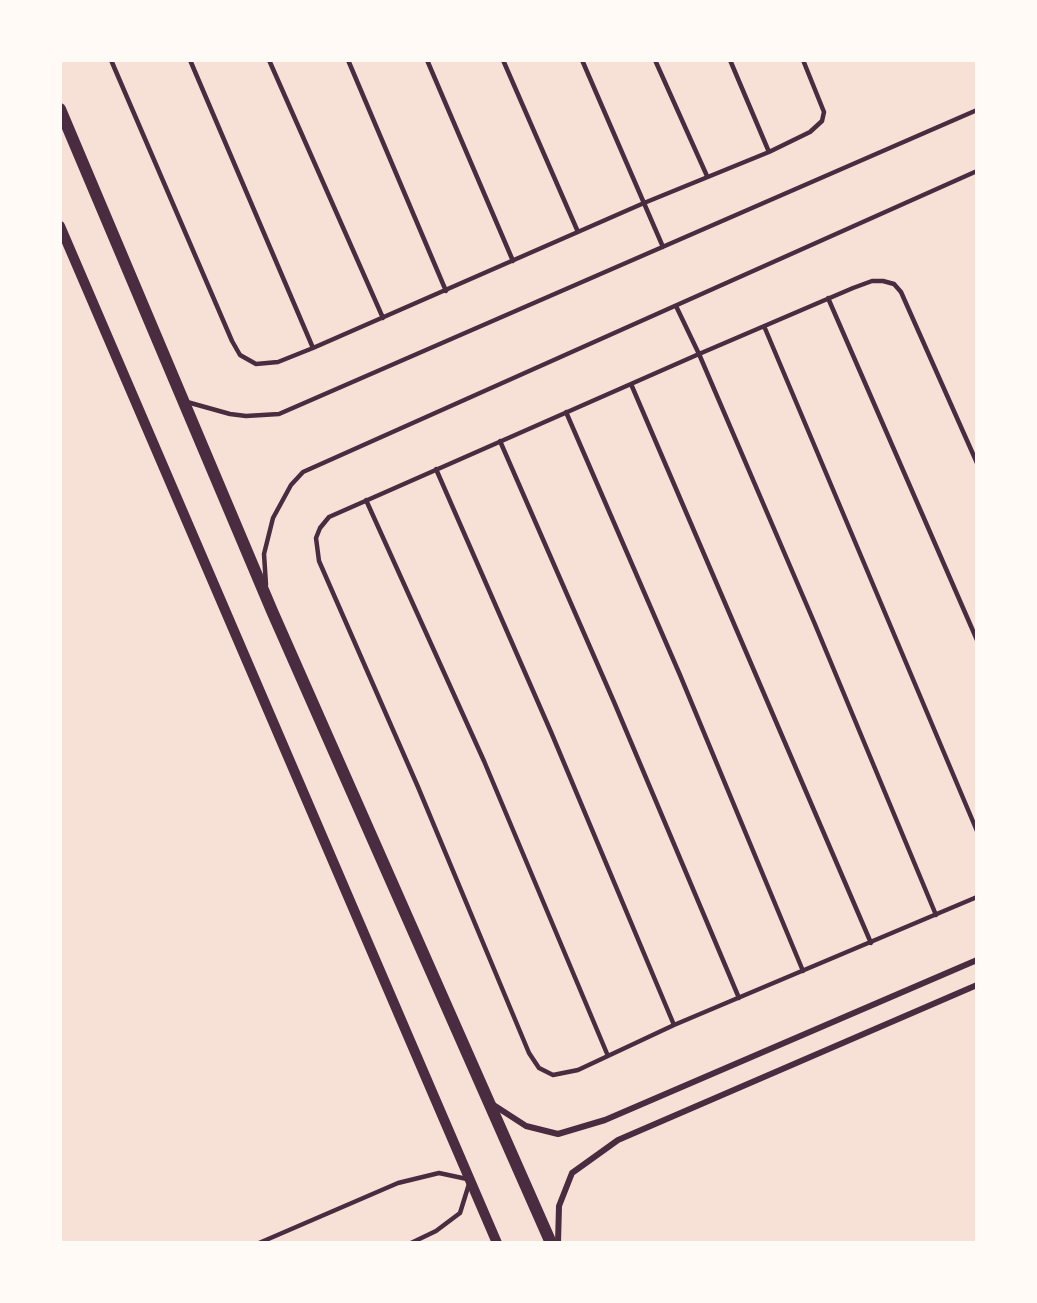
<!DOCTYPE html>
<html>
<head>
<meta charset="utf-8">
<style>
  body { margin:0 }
  #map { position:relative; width:1037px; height:1303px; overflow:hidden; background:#f7e1d7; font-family:Literata,serif }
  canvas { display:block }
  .frame { position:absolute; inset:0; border:62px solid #fffaf5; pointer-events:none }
</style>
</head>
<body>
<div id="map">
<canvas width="1037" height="1303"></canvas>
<div class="frame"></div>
</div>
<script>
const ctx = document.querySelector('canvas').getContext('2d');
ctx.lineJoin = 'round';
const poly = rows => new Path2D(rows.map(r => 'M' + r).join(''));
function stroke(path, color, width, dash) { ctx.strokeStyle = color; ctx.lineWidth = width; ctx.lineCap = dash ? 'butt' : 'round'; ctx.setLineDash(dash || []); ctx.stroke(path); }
stroke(poly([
  [111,60,232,341,240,355,256,364,278,362,313,348,644,203,769,152,810,132,822,121,824,112,803,60],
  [190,60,313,348],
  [269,60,383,318],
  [348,60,446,291],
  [427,60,513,261],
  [503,60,578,232],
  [582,60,663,247],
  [655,60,707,176],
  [730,60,769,152],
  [828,298,977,640],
  [676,306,699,354,329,517,320,528,316,538,319,561,418,787,529,1053,539,1068,553,1075,578,1070,674,1025,977,897],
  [764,326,977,831],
  [631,384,871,943],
  [187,402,230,414,246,416,279,414,977,110],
  [566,412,680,675,803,971],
  [500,441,614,702,739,998],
  [436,469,551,732,674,1025],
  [366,500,484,761,608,1056],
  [266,585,264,554,273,518,291,485,303,472,977,171],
  [936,915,814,622,699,354,853,288,872,281,883,281,894,284,901,292,977,463],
  [259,1243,398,1183,439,1173,467,1179],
  [411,1243,436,1231,460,1213,469,1184]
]), '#4a2c40', 4.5);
stroke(poly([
  [492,1104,526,1126,558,1134,605,1120,977,960],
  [558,1243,559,1206,572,1173,618,1140,977,985]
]), '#4a2c40', 6);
stroke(poly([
  [60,226,497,1243]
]), '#4a2c40', 10);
stroke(poly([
  [60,109,272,611,551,1243]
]), '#4a2c40', 12);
</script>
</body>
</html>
